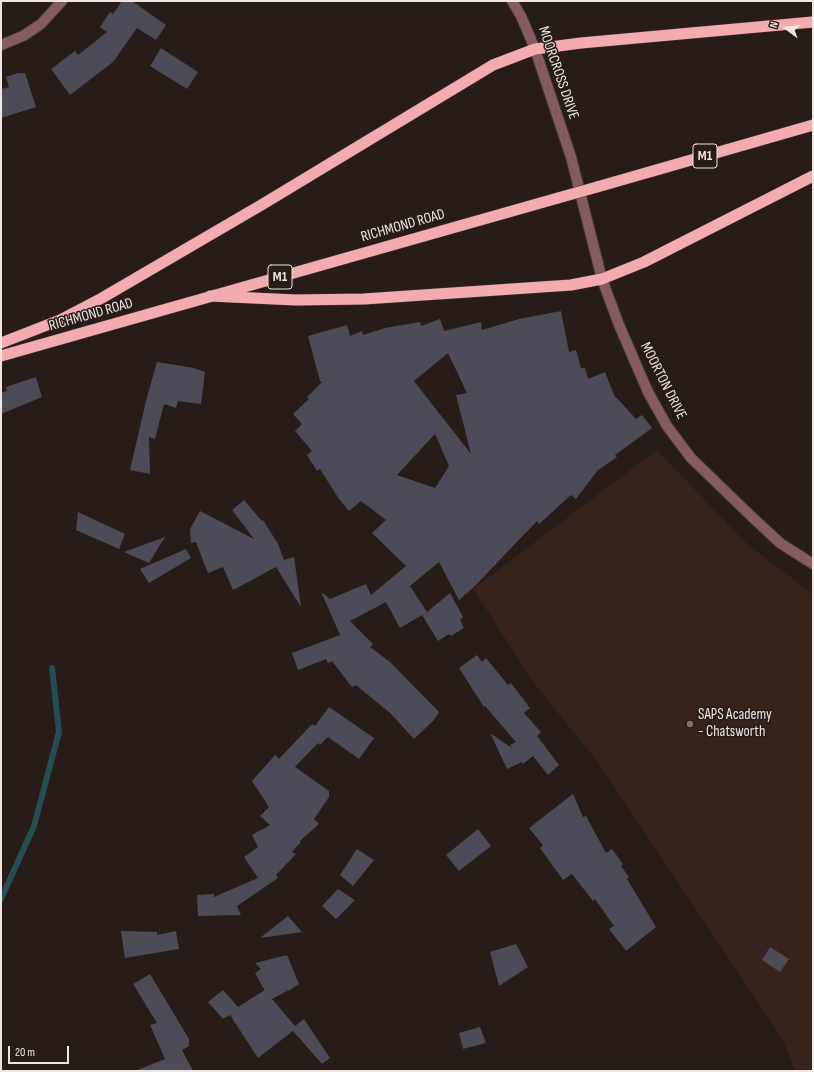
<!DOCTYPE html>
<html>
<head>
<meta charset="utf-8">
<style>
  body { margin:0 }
  #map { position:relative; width:814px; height:1072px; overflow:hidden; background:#271c18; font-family:"Sofia Sans Condensed",sans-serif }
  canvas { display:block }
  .frame { position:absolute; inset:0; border:2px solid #efe6e3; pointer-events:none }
  .north { position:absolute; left:766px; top:8px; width:40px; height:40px; -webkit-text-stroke:3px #271c18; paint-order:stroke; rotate:285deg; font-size:11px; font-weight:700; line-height:16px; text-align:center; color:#efe6e3 }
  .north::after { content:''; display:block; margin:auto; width:14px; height:18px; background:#efe6e3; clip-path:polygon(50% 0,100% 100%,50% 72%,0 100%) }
  .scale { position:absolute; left:8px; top:1046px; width:61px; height:18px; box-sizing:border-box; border:2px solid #efe6e3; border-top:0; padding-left:5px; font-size:12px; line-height:14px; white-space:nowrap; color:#efe6e3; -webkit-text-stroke:3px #271c18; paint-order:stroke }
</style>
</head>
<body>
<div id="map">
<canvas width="814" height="1072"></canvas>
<div class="frame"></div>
<div class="north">N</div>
<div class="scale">20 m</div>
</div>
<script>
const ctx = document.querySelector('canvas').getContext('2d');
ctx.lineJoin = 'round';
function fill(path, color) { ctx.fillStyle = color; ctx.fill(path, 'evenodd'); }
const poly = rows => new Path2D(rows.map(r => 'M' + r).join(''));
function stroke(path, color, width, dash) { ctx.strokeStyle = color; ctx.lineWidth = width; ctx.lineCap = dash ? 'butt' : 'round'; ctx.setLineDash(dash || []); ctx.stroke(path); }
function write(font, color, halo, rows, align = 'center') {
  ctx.font = font + ' "Sofia Sans Condensed",sans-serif'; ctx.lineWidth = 3; ctx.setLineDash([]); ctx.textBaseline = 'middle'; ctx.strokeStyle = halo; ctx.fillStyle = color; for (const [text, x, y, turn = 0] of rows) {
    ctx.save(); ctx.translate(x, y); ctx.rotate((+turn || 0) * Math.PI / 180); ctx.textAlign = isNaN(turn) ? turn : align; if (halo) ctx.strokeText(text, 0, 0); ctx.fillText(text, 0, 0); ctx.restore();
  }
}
fill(poly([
  [657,450,747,544,813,594,813,1071,795,1071,783,1040,597,761,536,686,473,589]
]), '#35231c');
stroke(poly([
  [1,899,34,826,59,732,52,668]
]), '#234e53', 6);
fill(poly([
  [122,1,132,1,166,25,156,40,137,28,113,62,70,95,51,69,75,51,78,55,107,32,100,27,110,12,113,14],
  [161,48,198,72,187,89,150,66],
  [18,73,25,73,36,107,1,118,1,89,9,87,6,77],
  [561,311,569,352,576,350,581,368,585,368,588,379,605,372,614,395,636,419,642,415,652,428,615,455,617,457,598,470,576,499,571,495,539,524,537,521,474,587,459,600,439,562,410,586,427,612,450,593,463,617,460,620,464,628,451,636,449,634,438,641,422,615,400,628,386,602,350,621,373,644,370,647,390,662,439,712,433,721,414,739,390,713,356,685,352,687,332,661,328,663,326,659,298,670,292,653,340,635,322,594,323,593,330,599,366,584,371,595,406,566,372,533,386,520,361,501,349,511,339,499,320,469,317,471,307,455,312,451,295,431,302,424,293,414,309,399,307,397,322,382,320,381,308,336,347,325,350,336,362,331,363,335,385,328,420,322,421,326,440,319,444,331,481,322,482,330,519,319],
  [448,353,467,393,456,395,471,454,414,381],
  [435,434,449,466,435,488,397,475],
  [157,362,194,368,205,372,201,404,178,401,176,408,164,404,155,439,149,437,150,474,130,470,147,397],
  [36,377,42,397,1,414,1,393,7,391,6,387],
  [244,500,262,521,263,520,278,544,284,560,294,557,301,607,276,567,233,590,223,567,208,573,196,542,191,543,190,529,200,511,254,539,232,510],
  [78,512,125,534,119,549,76,530],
  [165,537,149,563,124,552],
  [186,549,191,558,149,583,140,569],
  [477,655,482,662,486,658,508,685,511,683,530,708,524,713,541,732,537,736,559,765,548,775,533,756,523,764,522,762,507,769,490,733,512,748,510,745,516,742,485,706,484,707,459,668],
  [329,707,374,738,359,759,328,737,320,745,318,743,295,767,329,791,329,797,314,819,319,824,300,841,300,843,292,852,296,854,276,875,278,878,237,906,241,915,198,916,197,895,214,894,214,897,258,878,244,857,258,847,252,835,270,825,260,816,269,807,252,781,275,755,279,759,312,724,315,726],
  [573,794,583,817,586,816,606,853,612,849,623,864,621,866,629,877,627,879,656,927,626,951,609,929,614,926,595,899,593,901,572,874,563,880,540,848,543,845,529,828],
  [478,829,491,846,459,871,446,855],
  [357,849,374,860,353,886,340,875],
  [338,889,355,900,336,919,322,906],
  [288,916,302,932,260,938],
  [121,931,157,932,157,935,176,931,179,949,125,958],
  [516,944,528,967,499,986,490,952],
  [770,947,789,959,780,972,762,960],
  [287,955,299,984,288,991,285,988,287,991,272,999,295,1026,304,1019,330,1058,322,1064,293,1031,258,1058,230,1015,223,1019,208,1002,223,990,238,1007,265,990,265,991,255,973,261,969,255,963],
  [150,974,189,1039,189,1046,182,1050,193,1071,137,1071,137,1070,165,1059,150,1025,157,1023,133,984],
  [480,1027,486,1043,463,1049,459,1033]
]), '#4d4b57');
const minor = poly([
  [1,45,23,36,41,24,62,1]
]);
const tertiary = poly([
  [512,1,521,16,535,49,571,157,602,279,619,325,648,392,667,426,691,458,750,515,780,543,813,564]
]);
const trunk = poly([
  [597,187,813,125],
  [210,296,296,300,364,299,571,285,602,279,644,262,813,176],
  [1,343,60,320,102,298,263,204,493,65,535,49,581,43,813,22],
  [1,356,558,198]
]);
stroke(minor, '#433834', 12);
stroke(tertiary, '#433834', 12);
stroke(trunk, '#433834', 12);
stroke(minor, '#845b5f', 10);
stroke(tertiary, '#845b5f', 10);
stroke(trunk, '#f3aab0', 11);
const trunkBridge = poly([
  [558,198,597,187]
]);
stroke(trunkBridge, '#433834', 12, []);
stroke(trunkBridge, '#f3aab0', 11);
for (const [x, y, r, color] of [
  [690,724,4,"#8d6e63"]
]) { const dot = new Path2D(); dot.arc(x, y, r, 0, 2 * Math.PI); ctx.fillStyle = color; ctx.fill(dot); stroke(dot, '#271c18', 1.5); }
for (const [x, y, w] of [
  [705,156,24],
  [280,277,24]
]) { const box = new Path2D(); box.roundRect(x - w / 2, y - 12, w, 24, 3); ctx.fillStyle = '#271c18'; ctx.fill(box); stroke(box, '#efe6e3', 1); }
write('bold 14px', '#efe6e3', null, [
  ["M1",705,156],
  ["M1",280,277]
]);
write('15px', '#efe6e3', '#271c18', [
  ["MOORCROSS DRIVE",558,73,71],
  ["RICHMOND ROAD",403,226,-16],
  ["RICHMOND ROAD",91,315,-16],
  ["MOORTON DRIVE",663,381,63]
]);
write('15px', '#efe6e3', '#271c18', [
  ["SAPS Academy",698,715],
  ["- Chatsworth",698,732]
], 'left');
</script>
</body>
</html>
